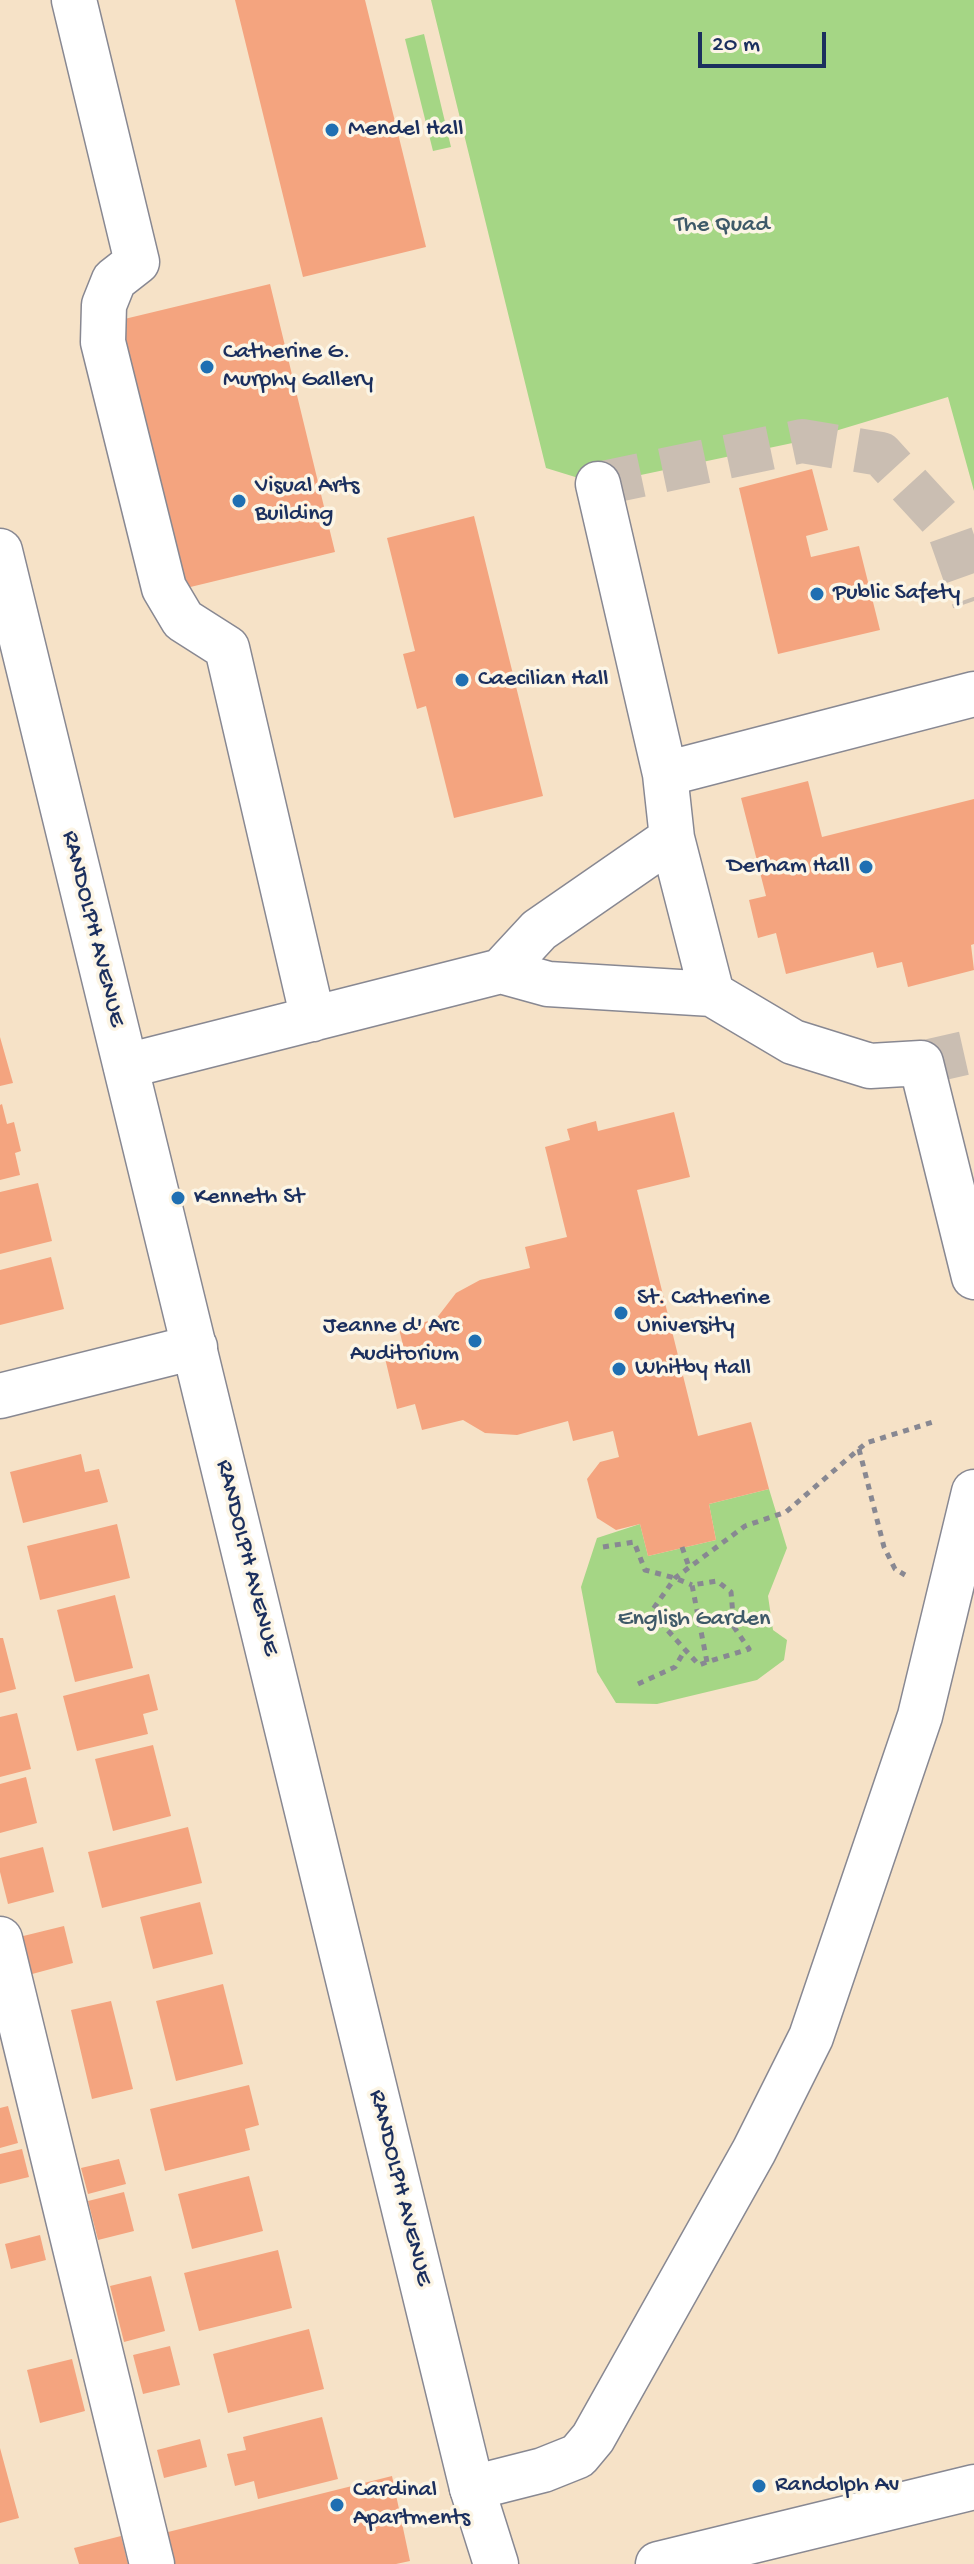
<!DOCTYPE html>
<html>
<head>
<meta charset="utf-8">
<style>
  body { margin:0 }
  #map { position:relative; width:974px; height:2564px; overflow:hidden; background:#f6e2c7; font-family:"Gochi Hand",sans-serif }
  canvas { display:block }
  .scale { position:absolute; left:698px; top:32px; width:128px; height:36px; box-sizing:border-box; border:4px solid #1b2f5e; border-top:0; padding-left:10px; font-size:24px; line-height:28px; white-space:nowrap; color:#1b2f5e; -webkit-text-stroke:6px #fcf5e5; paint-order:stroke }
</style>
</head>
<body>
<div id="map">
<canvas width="974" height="2564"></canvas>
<div class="scale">20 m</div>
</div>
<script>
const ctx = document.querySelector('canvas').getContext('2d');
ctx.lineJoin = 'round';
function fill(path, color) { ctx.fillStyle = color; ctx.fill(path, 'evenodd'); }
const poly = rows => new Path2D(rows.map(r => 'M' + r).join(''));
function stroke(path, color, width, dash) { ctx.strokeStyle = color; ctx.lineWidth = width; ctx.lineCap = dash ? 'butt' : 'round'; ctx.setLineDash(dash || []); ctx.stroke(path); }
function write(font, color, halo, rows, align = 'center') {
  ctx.font = font + ' "Gochi Hand",sans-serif'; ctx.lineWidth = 7; ctx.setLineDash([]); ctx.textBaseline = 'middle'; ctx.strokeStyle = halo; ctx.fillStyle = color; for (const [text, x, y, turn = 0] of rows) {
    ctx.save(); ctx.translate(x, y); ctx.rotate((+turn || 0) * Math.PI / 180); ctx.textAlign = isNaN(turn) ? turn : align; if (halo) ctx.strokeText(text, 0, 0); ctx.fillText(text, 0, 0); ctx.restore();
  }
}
fill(poly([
  [431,0,974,0,974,491,948,397,802,441,598,484,546,468],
  [424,34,451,147,433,151,405,39],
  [769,1489,787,1548,768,1596,773,1630,787,1640,784,1660,757,1680,657,1704,616,1703,597,1672,581,1587,597,1538,640,1524,648,1556,716,1540,709,1504]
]), '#a5d685');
fill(poly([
  [235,0,365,0,426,247,303,277],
  [270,284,335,552,178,590,112,322],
  [812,469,828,530,806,536,811,557,859,546,880,630,778,654,739,488],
  [474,516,543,796,454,818,426,706,417,709,403,654,415,651,387,538],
  [808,781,822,837,974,799,974,944,971,945,974,970,908,987,902,962,877,968,873,952,786,974,776,933,758,938,749,900,766,896,741,798],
  [0,1037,13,1083,0,1086],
  [2,1104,7,1124,14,1122,21,1151,15,1153,20,1175,0,1180,0,1105],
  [674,1112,690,1177,637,1190,698,1436,751,1422,769,1489,709,1504,716,1540,648,1556,640,1524,616,1530,597,1518,587,1479,600,1462,619,1457,613,1431,573,1441,568,1421,517,1435,485,1433,463,1420,422,1430,415,1404,397,1409,385,1358,405,1353,399,1329,436,1319,456,1293,480,1280,530,1268,525,1247,567,1237,545,1147,570,1140,567,1129,596,1121,598,1131],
  [38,1183,52,1241,0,1254,0,1192],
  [51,1257,64,1309,0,1325,0,1270],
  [81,1454,85,1472,99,1469,108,1502,23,1523,10,1472],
  [117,1524,130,1578,40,1600,27,1546],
  [115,1595,133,1668,75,1682,57,1610],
  [0,1638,3,1638,16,1689,0,1693],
  [149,1674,158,1710,143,1714,148,1734,77,1751,63,1696],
  [17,1713,31,1769,0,1777,0,1717],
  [153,1745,171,1816,113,1831,95,1759],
  [26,1777,37,1823,0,1833,0,1784],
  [188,1827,202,1883,102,1908,88,1852],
  [43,1847,54,1892,8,1904,0,1872,0,1858],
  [200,1902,213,1954,153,1969,140,1917],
  [64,1926,73,1963,21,1977,11,1939],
  [223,1984,243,2064,176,2081,156,2001],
  [111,2001,133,2089,92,2099,71,2010],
  [249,2085,259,2125,245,2129,250,2150,165,2171,150,2109],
  [8,2106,18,2143,0,2148,0,2108],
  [22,2149,29,2177,0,2184,0,2154],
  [119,2159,126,2184,88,2194,81,2168],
  [249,2176,263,2231,192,2249,178,2194],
  [124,2192,134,2231,98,2240,88,2201],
  [40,2235,46,2260,11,2269,5,2244],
  [278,2250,292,2308,199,2331,184,2273],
  [151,2276,165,2331,124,2342,110,2286],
  [309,2329,324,2389,228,2413,213,2354],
  [170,2346,180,2385,143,2394,133,2355],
  [72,2359,85,2411,40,2423,27,2370],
  [322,2417,338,2479,258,2499,254,2481,235,2486,227,2454,246,2450,243,2437],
  [200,2439,207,2467,164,2478,157,2450],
  [0,2448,19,2518,0,2523],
  [392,2476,410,2561,396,2564,168,2564,160,2534],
  [121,2536,128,2564,79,2564,74,2548]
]), '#f4a47f');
stroke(poly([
  [598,484,802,441,881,454,948,527,974,601],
  [921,1063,974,1051]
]), '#cabeb2', 44, [44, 22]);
const minor = poly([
  [74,0,137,262,114,280,104,305,103,342,164,588,183,620,227,648,313,1019],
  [598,484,665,774,672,838,712,994],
  [665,774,974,694],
  [501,971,539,930,672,838],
  [126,1066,501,971,548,984,712,994,793,1042,870,1066,921,1063,974,1277],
  [0,1396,195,1347],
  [0,1939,152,2564],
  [472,2488,543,2470,578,2456,593,2438,754,2151,811,2037,920,1716,974,1492],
  [658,2564,974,2487]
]);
const major = poly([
  [0,551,472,2488,496,2564]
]);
stroke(minor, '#888892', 47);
stroke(major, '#888892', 47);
stroke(poly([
  [859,1449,884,1547,895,1569,905,1575],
  [603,1547,634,1542,645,1570,675,1578,692,1585],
  [682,1547,689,1567],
  [707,1662,692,1585,717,1581,731,1592,734,1627,749,1649,707,1662,699,1665,651,1612,675,1578,745,1526,786,1512,866,1443,933,1422],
  [638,1684,675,1667,685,1650]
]), '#888892', 5, [6, 6]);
stroke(minor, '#fff', 44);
stroke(major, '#fff', 44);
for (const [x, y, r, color] of [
  [332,130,8,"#1f6fb2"],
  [207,367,8,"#1f6fb2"],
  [239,501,8,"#1f6fb2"],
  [817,594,8,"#1f6fb2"],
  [462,680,8,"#1f6fb2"],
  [866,867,8,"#1f6fb2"],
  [178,1198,8,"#1f6fb2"],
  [621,1313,8,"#1f6fb2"],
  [475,1341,8,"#1f6fb2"],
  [619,1369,8,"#1f6fb2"],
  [759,2486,8,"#1f6fb2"],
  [337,2505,8,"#1f6fb2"]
]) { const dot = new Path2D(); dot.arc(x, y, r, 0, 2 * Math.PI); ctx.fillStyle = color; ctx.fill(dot); stroke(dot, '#fcf5e5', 3); }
write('24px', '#1b2f5e', '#fcf5e5', [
  ["Mendel Hall",348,130],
  ["Catherine G.",223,353],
  ["Murphy Gallery",223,381],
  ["Visual Arts",255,487],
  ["Building",255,515],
  ["Public Safety",833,594],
  ["Caecilian Hall",478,680],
  ["Derham Hall",850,867,"right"],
  ["Kenneth St",194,1198],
  ["St. Catherine",637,1299],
  ["University",637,1327],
  ["Jeanne d' Arc",459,1327,"right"],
  ["Auditorium",459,1355,"right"],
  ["Whitby Hall",635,1369],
  ["Randolph Av",775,2486],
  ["Cardinal",353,2491],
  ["Apartments",353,2519]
], 'left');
write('24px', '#3e5968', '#fcf5e5', [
  ["The Quad",722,226],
  ["English Garden",694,1620]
]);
write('24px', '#1b2f5e', '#fcf5e5', [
  ["RANDOLPH AVENUE",92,929,76],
  ["RANDOLPH AVENUE",246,1558,76],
  ["RANDOLPH AVENUE",399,2188,76]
]);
</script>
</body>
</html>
